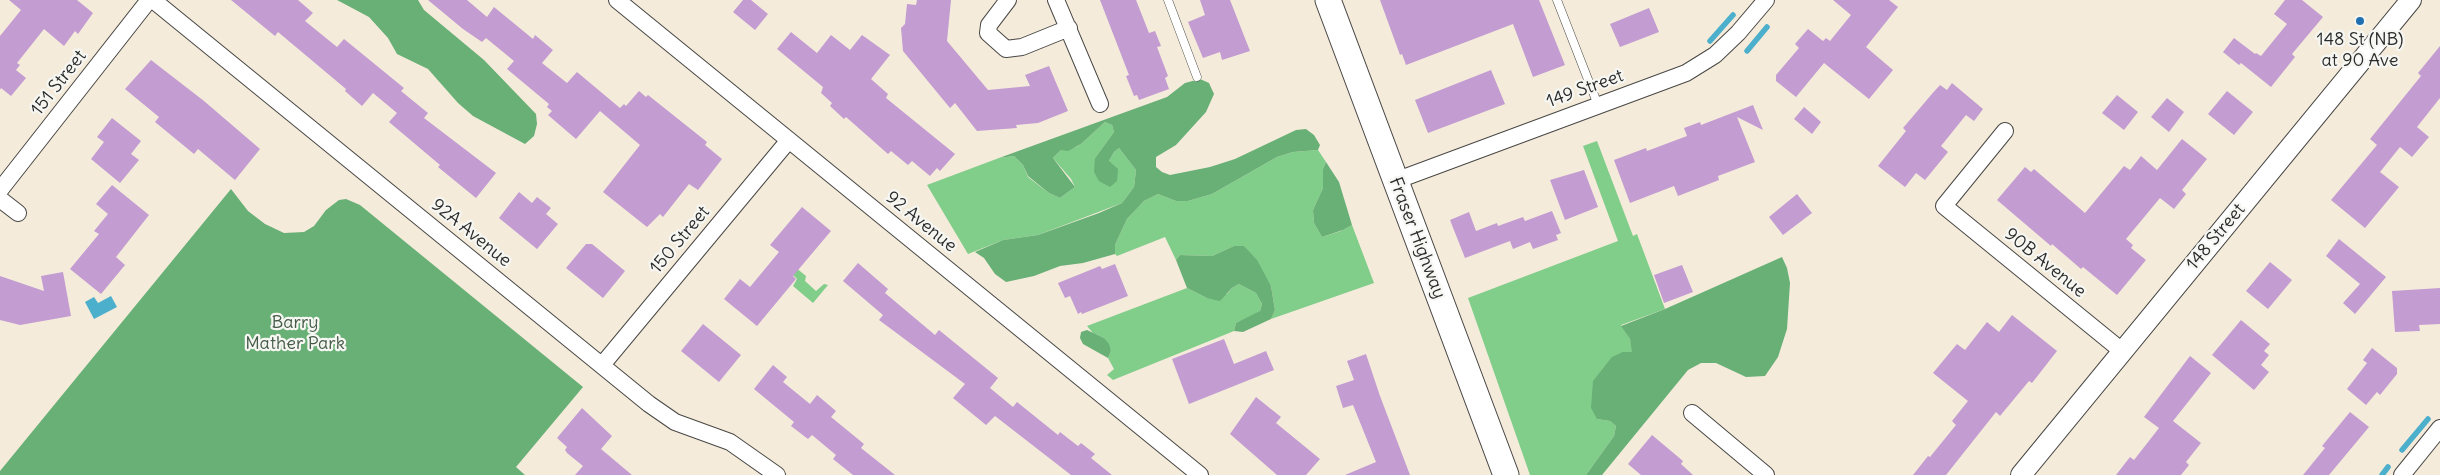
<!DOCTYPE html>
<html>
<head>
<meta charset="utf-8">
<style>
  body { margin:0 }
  canvas { display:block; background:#f4ebdb }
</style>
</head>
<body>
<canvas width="2440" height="475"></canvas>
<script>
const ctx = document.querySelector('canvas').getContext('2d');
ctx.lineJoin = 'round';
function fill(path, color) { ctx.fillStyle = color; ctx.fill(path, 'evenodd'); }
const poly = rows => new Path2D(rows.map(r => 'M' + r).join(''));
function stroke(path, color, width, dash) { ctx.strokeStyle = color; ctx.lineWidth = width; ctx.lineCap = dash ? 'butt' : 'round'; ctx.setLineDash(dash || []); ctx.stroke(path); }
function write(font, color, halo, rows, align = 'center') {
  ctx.font = font + ' Delius,sans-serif'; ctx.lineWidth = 4.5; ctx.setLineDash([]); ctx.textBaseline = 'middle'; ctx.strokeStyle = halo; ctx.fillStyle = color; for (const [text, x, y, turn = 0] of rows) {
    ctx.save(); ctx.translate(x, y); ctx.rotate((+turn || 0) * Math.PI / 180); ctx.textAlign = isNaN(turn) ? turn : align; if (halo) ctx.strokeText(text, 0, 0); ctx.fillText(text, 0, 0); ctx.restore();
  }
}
fill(poly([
  [1105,122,1112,125,1114,132,1095,158,1109,161,1114,152,1119,148,1136,170,1134,187,1122,203,1038,235,1003,240,968,254,927,185,999,158,1014,156,1023,165,1028,177,1049,193,1060,198,1075,187,1071,179,1053,158,1061,150,1076,147,1081,144],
  [1597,141,1633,236,1637,234,1665,309,1621,325,1630,339,1633,353,1597,419,1610,421,1616,426,1614,436,1586,475,1530,475,1468,298,1618,241,1583,146],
  [1318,150,1326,162,1323,169,1323,188,1313,210,1314,223,1322,237,1341,231,1352,225,1374,283,1271,319,1275,310,1271,286,1244,246,1234,246,1212,256,1180,255,1176,260,1165,237,1117,256,1115,254,1115,245,1127,219,1144,201,1158,194,1176,201,1188,201,1212,194,1277,157,1293,152],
  [795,267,806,276,805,281,816,291,824,284,828,285,813,303,793,286,797,279,789,271],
  [1239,284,1256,293,1262,304,1260,311,1253,316,1236,323,1234,331,1113,380,1107,375,1114,369,1108,358,1111,351,1104,338,1093,333,1087,326,1187,288,1207,298,1227,294,1232,288]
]), '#81cd8a');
fill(poly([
  [337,0,418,0,424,10,484,60,536,114,537,124,534,136,525,144,473,116,458,103,428,69,397,54,388,38,369,17],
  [1200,79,1209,83,1214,94,1206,112,1176,145,1156,157,1156,167,1162,172,1170,175,1210,167,1235,159,1296,130,1306,129,1314,135,1320,145,1318,150,1293,152,1277,157,1212,194,1188,201,1176,201,1158,194,1144,201,1127,219,1115,245,1115,254,1083,263,1060,266,1034,276,1006,282,995,274,984,258,975,252,1003,240,1038,235,1099,213,1122,203,1134,187,1136,170,1119,148,1114,152,1109,161,1118,169,1117,181,1110,187,1099,181,1094,172,1095,158,1114,132,1112,125,1105,122,1081,144,1068,151,1061,150,1053,158,1075,187,1060,198,1049,193,1028,176,1023,165,1014,156,999,158,1167,97,1185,83],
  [1326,162,1339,182,1352,225,1343,230,1322,237,1314,223,1313,210,1323,188,1323,169],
  [231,189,248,211,265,224,284,233,304,232,314,226,326,210,339,200,346,199,360,205,583,387,516,467,525,475,0,475,0,471],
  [1234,246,1244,246,1257,260,1271,286,1275,310,1271,319,1243,332,1234,331,1236,323,1260,311,1262,304,1256,293,1239,284,1232,288,1220,301,1207,298,1187,288,1176,260,1180,255,1212,256],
  [1782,257,1787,268,1790,283,1787,329,1778,357,1765,376,1746,377,1716,363,1701,363,1688,370,1602,475,1586,475,1614,436,1616,426,1610,421,1597,419,1591,408,1593,381,1612,357,1623,352,1632,352,1630,339,1621,326,1665,309],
  [1087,330,1104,338,1109,344,1111,351,1108,358,1083,344,1080,338,1081,332]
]), '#68b076');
fill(poly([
  [111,296,117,307,94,319,85,302,94,297,98,303]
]), '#4cafcb');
stroke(poly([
  [1710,41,1733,15],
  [1747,51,1767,27],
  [2402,450,2428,419],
  [2382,475,2388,467]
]), '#4cafcb', 5.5);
fill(poly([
  [9,0,77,0,93,13,78,34,75,31,64,46,44,29,17,63,20,65,16,70,26,78,11,96,1,88,0,90,0,36,21,10],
  [231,0,298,0,313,13,305,21,337,47,344,39,404,88,401,91,428,113,424,118,496,173,476,198,438,167,440,165,389,122,397,113,373,93,362,106,345,91,346,89,278,32,275,36],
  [428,0,467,0,487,17,494,7,533,39,535,35,553,50,542,63,567,83,577,72,620,108,624,104,626,106,639,91,646,97,648,95,707,142,705,145,722,159,698,190,689,184,663,217,660,214,647,227,603,192,640,145,600,111,576,139,548,115,552,111,547,107,549,104,507,69,514,61,486,38,482,42,463,29],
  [743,0,751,0,768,14,755,30,733,12],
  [917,0,951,0,947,41,988,90,1030,86,1025,75,1049,66,1068,111,1038,123,1016,125,1017,128,977,131,955,103,950,108,903,51,901,28,905,24,907,4,916,5],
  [1100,0,1136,0,1149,33,1155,31,1161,46,1157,47,1168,76,1165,78,1169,89,1139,100,1137,95,1134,96,1126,76,1129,75],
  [1200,0,1230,0,1250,51,1222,60,1220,52,1203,58,1188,22,1205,15],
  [1380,0,1539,0,1565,65,1533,77,1513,24,1406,65,1402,54,1400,55],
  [1833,0,1889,0,1898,7,1866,47,1893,70,1869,99,1824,63,1796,97,1776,81,1776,75,1799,48,1795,44,1808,29,1823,41,1826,38,1830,41,1851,15],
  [2285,0,2302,0,2323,17,2292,54,2295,57,2271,87,2241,63,2239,65,2223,52,2234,38,2255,54,2256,53,2261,56,2287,24,2274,14],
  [1649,8,1659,32,1620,47,1610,24],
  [791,32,817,53,831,35,850,50,862,35,890,55,871,79,888,94,886,98,955,154,940,171,937,168,930,176,912,161,908,165,891,151,888,154,846,117,844,119,830,106,832,103,821,93,823,87,777,49],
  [2440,46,2440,98,2417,127,2429,137,2412,157,2400,147,2380,172,2399,187,2365,228,2331,200,2377,145,2370,139,2421,76,2418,73],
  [151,60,204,101,260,149,235,180,198,149,194,154,155,122,159,117,125,89],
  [1491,70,1505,104,1428,133,1415,100],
  [1952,83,1983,109,1974,121,1966,115,1941,146,1948,152,1925,180,1916,173,1905,187,1878,166,1906,131,1903,128,1931,95,1940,85,1947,90],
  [2227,91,2253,112,2234,135,2208,114],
  [2117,95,2138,112,2124,130,2102,113],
  [2167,98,2184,112,2169,132,2151,117],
  [1753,105,1763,130,1737,117,1755,162,1718,176,1719,180,1678,196,1674,186,1630,203,1614,160,1646,148,1647,151,1687,136,1684,128,1700,122,1701,125],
  [1804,107,1821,122,1812,134,1794,119],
  [112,118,141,141,131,154,139,160,120,183,91,159,104,142,97,137],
  [2182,139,2207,159,2182,190,2186,194,2174,209,2160,198,2126,239,2133,245,2131,248,2146,260,2117,295,2083,267,2081,269,2052,244,2051,246,1997,200,2025,167,2031,172,2034,169,2085,213,2124,166,2130,170,2141,156,2157,170],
  [1584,170,1598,207,1565,220,1550,180],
  [112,185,149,215,116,257,125,265,101,294,70,269,99,234,94,231,108,214,96,204],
  [519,192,532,203,537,197,551,208,546,214,558,224,537,249,499,218],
  [1797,194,1812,213,1783,235,1769,217],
  [802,207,831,231,793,276,796,279,757,326,724,299,740,279,750,287,779,252,770,245],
  [1552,211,1561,233,1556,235,1558,240,1533,249,1530,242,1513,249,1510,241,1465,258,1450,220,1469,212,1476,231,1497,223,1498,226,1523,217,1525,221],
  [2339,239,2386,277,2355,314,2343,303,2360,284,2326,256],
  [586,244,592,244,625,271,603,298,566,268],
  [2270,262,2292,280,2268,309,2246,291],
  [858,263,888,289,885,293,935,335,939,330,998,378,990,388,1013,407,1017,402,1058,435,1060,432,1078,446,1081,443,1095,454,1091,458,1112,475,1071,475,995,416,986,425,953,398,965,384,879,320,883,315,843,281],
  [1115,264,1128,296,1082,314,1081,312,1078,314,1070,296,1065,298,1058,283,1100,266,1102,269],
  [1682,265,1693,292,1664,303,1654,275],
  [63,272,71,316,20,325,0,320,0,276,44,291,41,276],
  [2440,288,2440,324,2419,325,2420,331,2395,332,2392,291],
  [2012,315,2057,351,2032,383,2029,381,2000,416,1996,412,1946,475,1913,475,1928,456,1930,457,1956,425,1952,421,1968,401,1933,373,1957,344,1965,350,1987,322,1999,332],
  [2241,320,2270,344,2264,351,2269,355,2261,365,2269,372,2254,390,2212,355],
  [703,324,741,355,719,382,681,351],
  [1224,339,1234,364,1266,351,1274,370,1189,404,1172,359],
  [2372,348,2397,368,2397,374,2380,395,2377,392,2366,405,2347,389,2367,363,2363,360],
  [1366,354,1380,396,1410,475,1345,475,1376,462,1353,405,1343,408,1336,386,1354,380,1347,361],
  [2190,356,2211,373,2173,421,2201,443,2186,462,2189,465,2181,475,2116,475,2130,457,2134,460,2159,428,2144,417],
  [773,365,787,377,783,382,810,404,817,395,836,411,831,417,864,444,861,448,895,475,853,475,833,459,836,455,812,435,808,439,791,426,794,422,754,389],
  [1256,397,1281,417,1276,423,1320,459,1306,475,1277,475,1230,434],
  [582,408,612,436,601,449,632,475,575,475,583,466,567,453,565,450,567,447,557,438],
  [2350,412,2369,427,2329,475,2303,475,2325,448,2322,446],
  [1652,435,1683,461,1681,464,1693,475,1641,475,1628,464]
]), '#c39cd1');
const service = poly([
  [1168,0,1197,77],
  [1557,0,1598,105]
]);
const minor = poly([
  [153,0,649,404,675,422,730,442,777,475],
  [617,0,1200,475],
  [1008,0,989,25,988,33,1006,49,1022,47,1069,28],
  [1056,0,1100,104],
  [2005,131,1944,206,2122,351],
  [1395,181,1686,73,1715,55,1738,33,1766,0],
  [0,190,149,0],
  [0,199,18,213],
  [602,365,789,140],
  [1692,413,1766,475],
  [2402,475,2440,428]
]);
const tertiary = poly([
  [2021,475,2411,0]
]);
const primary = poly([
  [1328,0,1506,475]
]);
stroke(service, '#494845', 9);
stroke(minor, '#494845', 18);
stroke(tertiary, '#494845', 22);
stroke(primary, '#494845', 27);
stroke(service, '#fff', 8);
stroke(minor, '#fff', 16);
stroke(tertiary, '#fff', 20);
stroke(primary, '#fff', 25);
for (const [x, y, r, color] of [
  [2360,21,5,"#1f6fb2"]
]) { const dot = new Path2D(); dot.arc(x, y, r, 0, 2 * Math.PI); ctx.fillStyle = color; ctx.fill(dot); stroke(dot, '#f6f6f2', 2); }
write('18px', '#2b2b2b', '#f6f6f2', [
  ["148 St (NB)",2360,40],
  ["at 90 Ave",2360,61]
]);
write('18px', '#2b2b2b', '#f6f6f2', [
  ["151 Street",59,83,-52],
  ["149 Street",1585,89,-20],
  ["92 Avenue",921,222,39],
  ["92A Avenue",471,233,39],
  ["148 Street",2216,237,-50],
  ["Fraser Highway",1417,238,69],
  ["150 Street",680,240,-50],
  ["90B Avenue",2045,263,39]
]);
write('18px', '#455c48', '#f6f6f2', [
  ["Barry",295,323],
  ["Mather Park",295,344]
]);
</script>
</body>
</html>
